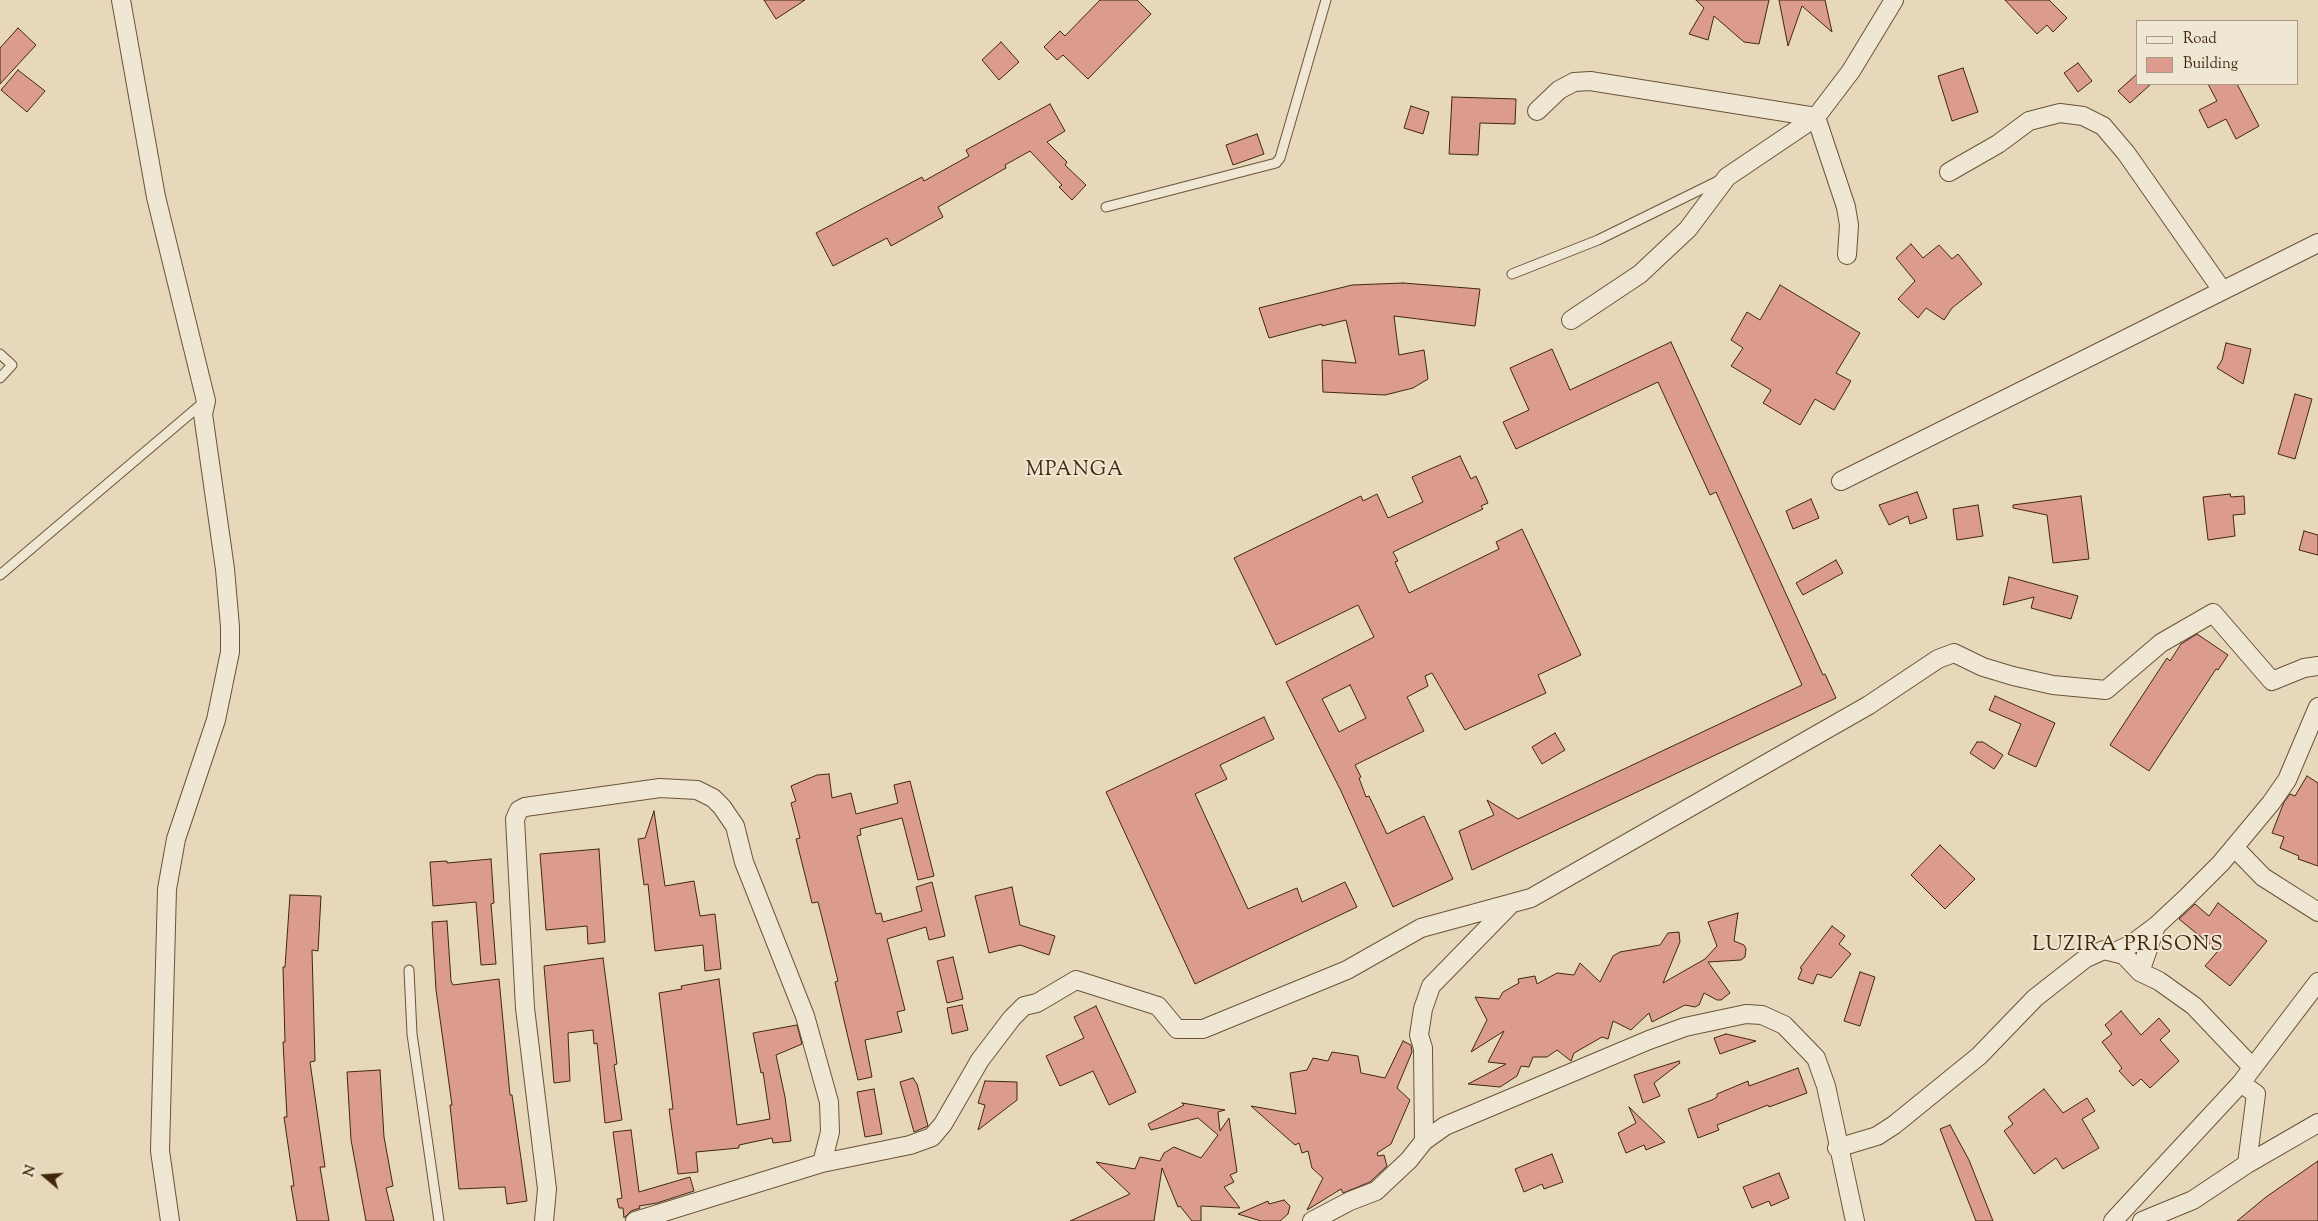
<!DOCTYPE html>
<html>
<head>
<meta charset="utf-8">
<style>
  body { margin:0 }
  #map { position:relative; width:2318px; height:1221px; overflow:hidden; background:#e7d8bb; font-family:"Sorts Mill Goudy",serif }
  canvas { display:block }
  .legend { position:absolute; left:2136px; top:20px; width:162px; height:65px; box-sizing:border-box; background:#efe6d3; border:1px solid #a99a83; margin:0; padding:6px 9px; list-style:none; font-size:15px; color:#41280b }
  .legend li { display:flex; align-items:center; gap:10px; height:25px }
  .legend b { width:25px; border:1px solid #a99a83 }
  .north { position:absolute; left:20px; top:1151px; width:50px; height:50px; -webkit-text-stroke:4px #efe6d3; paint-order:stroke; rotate:288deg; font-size:14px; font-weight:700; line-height:20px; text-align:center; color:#41280b }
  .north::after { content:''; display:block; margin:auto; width:18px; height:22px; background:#41280b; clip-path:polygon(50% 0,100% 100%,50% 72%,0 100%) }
</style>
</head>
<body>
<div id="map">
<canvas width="2318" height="1221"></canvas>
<ul class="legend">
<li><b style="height:6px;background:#efe6d3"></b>Road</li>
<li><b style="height:14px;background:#db9c8f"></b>Building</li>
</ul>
<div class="north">N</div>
</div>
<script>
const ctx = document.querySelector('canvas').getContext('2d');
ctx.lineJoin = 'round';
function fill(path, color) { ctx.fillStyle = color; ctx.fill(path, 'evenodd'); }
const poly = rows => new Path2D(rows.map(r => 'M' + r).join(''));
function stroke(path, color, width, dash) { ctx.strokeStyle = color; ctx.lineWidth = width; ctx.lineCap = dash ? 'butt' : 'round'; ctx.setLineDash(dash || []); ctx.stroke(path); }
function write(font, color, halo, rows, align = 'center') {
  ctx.font = font + ' "Sorts Mill Goudy",serif'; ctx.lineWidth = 4; ctx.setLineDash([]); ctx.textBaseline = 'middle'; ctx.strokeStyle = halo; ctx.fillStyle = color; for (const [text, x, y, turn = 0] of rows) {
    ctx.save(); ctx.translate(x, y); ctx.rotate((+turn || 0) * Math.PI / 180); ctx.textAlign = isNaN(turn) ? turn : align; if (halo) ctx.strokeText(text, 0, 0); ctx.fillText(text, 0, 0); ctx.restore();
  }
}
const building = poly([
  [764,0,805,0,776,19,764,0],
  [1100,0,1137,0,1151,14,1088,79,1063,55,1057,60,1044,47,1060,31,1065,36,1100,0],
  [1696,0,1769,0,1759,44,1744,42,1714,16,1708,40,1689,34,1704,8,1696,0],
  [1779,0,1825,0,1832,32,1802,6,1788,46,1779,0],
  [2005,0,2049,0,2067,18,2053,32,2047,25,2037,34,2005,0],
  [18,28,36,45,0,84,0,48,18,28],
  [1001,42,1019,62,999,80,982,60,1001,42],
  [2078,63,2092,81,2078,92,2064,73,2078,63],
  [1963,68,1978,112,1952,121,1938,76,1963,68],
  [18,70,45,91,27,112,1,90,18,70],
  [2137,74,2137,84,2151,84,2130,103,2118,91,2137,74],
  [2208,84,2237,84,2259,126,2236,139,2226,119,2208,128,2199,110,2217,101,2208,84],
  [1452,97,1516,99,1515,124,1480,123,1478,155,1449,154,1452,97],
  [1050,104,1065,131,1047,142,1067,162,1065,165,1086,185,1072,200,1059,187,1062,185,1030,151,1005,165,1006,168,938,207,943,217,891,246,887,238,833,266,816,233,922,177,924,181,969,156,966,150,1050,104],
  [1411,106,1429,112,1423,134,1404,128,1411,106],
  [1257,134,1264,154,1233,165,1226,145,1257,134],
  [1911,244,1923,258,1939,245,1952,259,1958,254,1982,284,1952,308,1944,320,1926,308,1918,318,1898,299,1915,281,1896,258,1911,244],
  [1403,283,1480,289,1475,326,1394,316,1399,355,1424,350,1428,379,1413,388,1385,395,1323,392,1322,360,1356,363,1346,320,1322,326,1322,324,1269,338,1259,308,1352,285,1403,283],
  [1780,285,1860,333,1836,373,1851,381,1834,410,1815,399,1800,425,1763,403,1771,390,1731,366,1743,348,1731,340,1747,312,1760,320,1780,285],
  [1671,342,1823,675,1825,674,1836,698,1472,870,1459,831,1494,815,1487,800,1518,819,1802,685,1716,492,1710,495,1658,382,1516,449,1503,422,1529,410,1510,368,1552,349,1570,390,1671,342],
  [2226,343,2251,349,2243,384,2217,368,2222,360,2226,343],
  [2295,394,2312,399,2295,459,2278,454,2295,394],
  [1460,456,1471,479,1476,476,1488,503,1481,506,1483,509,1393,552,1398,561,1395,562,1409,593,1499,549,1496,542,1522,529,1581,655,1538,675,1546,693,1465,730,1432,673,1425,676,1428,686,1407,697,1424,731,1355,765,1361,777,1359,778,1366,797,1369,796,1387,834,1424,816,1453,879,1393,907,1341,791,1286,682,1374,637,1358,605,1276,645,1234,558,1361,496,1363,501,1377,494,1388,518,1423,502,1412,477,1460,456],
  [1350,685,1366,718,1339,732,1322,699,1350,685],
  [1917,492,1927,518,1910,524,1908,516,1889,525,1879,505,1917,492],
  [2230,494,2231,497,2244,496,2245,514,2233,515,2235,536,2208,540,2203,497,2230,494],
  [2081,496,2089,559,2053,563,2047,515,2013,508,2013,505,2081,496],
  [1811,499,1819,518,1793,529,1786,511,1811,499],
  [1978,505,1983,536,1957,540,1953,509,1978,505],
  [2304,531,2318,535,2318,555,2299,550,2304,531],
  [1836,560,1843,573,1803,595,1796,583,1836,560],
  [2009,577,2078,596,2071,619,2031,608,2034,597,2003,605,2009,577],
  [2197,634,2228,655,2218,670,2216,669,2149,771,2110,745,2167,658,2170,661,2181,644,2197,634],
  [1995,696,2055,723,2036,767,2008,754,2021,724,1989,710,1995,696],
  [1264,717,1274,739,1220,765,1227,779,1195,794,1248,909,1297,888,1302,902,1345,882,1357,907,1195,984,1106,792,1264,717],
  [1555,733,1565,750,1542,764,1532,747,1555,733],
  [1977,742,1983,742,2003,755,1994,769,1970,753,1977,742],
  [829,774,832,798,851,793,856,814,898,803,894,785,910,781,934,876,918,880,902,818,860,829,861,835,857,836,876,914,881,913,883,922,922,911,916,887,932,882,945,936,929,940,926,927,887,939,905,1010,897,1012,902,1032,865,1040,872,1077,858,1080,835,982,838,981,818,902,812,903,796,839,800,838,791,803,796,801,791,786,817,775,829,774],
  [2307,776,2318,783,2318,866,2298,859,2299,856,2280,848,2284,837,2272,833,2284,802,2290,794,2295,796,2307,776],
  [654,811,665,886,694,881,700,916,715,914,721,969,705,971,703,945,655,951,648,884,644,885,638,839,645,838,654,811],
  [1940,845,1975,879,1945,909,1911,875,1940,845],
  [599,849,605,942,588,944,587,926,546,930,540,854,599,849],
  [491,859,494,903,491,904,496,964,481,965,476,902,433,906,430,862,447,861,447,863,491,859],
  [1012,887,1020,925,1055,936,1049,955,1020,945,989,953,975,896,1012,887],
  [290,895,321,896,318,951,312,950,315,1061,310,1062,325,1167,320,1167,329,1221,297,1221,291,1186,294,1186,284,1117,287,1117,283,1042,285,1042,283,967,285,967,290,895],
  [2218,903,2267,941,2230,986,2205,966,2218,951,2179,919,2195,904,2209,916,2218,903],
  [1738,913,1734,941,1744,945,1746,949,1745,957,1741,960,1708,962,1730,993,1721,1000,1717,1000,1704,993,1699,1005,1695,1007,1685,1005,1652,1022,1649,1013,1631,1030,1613,1021,1608,1039,1602,1037,1574,1053,1571,1061,1557,1050,1547,1057,1533,1057,1529,1067,1521,1066,1517,1076,1500,1087,1468,1084,1506,1064,1488,1062,1504,1031,1471,1052,1487,1020,1475,997,1499,999,1503,992,1519,983,1518,979,1535,976,1537,984,1557,973,1574,975,1580,963,1600,982,1613,956,1620,952,1660,945,1668,933,1679,932,1680,942,1663,983,1705,959,1717,946,1708,922,1738,913],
  [447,921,451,981,453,985,499,979,510,1095,512,1095,527,1201,507,1204,505,1187,459,1189,450,1105,452,1105,436,990,432,922,447,921],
  [1832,926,1845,936,1839,944,1851,954,1831,978,1817,974,1813,984,1798,979,1802,969,1800,968,1832,926],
  [953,957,963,999,947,1003,937,961,953,957],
  [603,958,617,1064,614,1065,622,1120,605,1123,597,1043,594,1044,593,1030,568,1033,570,1081,554,1083,544,966,603,958],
  [1860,972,1875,977,1860,1026,1844,1021,1860,972],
  [719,979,737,1125,770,1119,763,1072,761,1073,753,1033,797,1025,802,1044,776,1055,785,1097,791,1141,773,1143,772,1138,739,1145,739,1148,696,1152,698,1172,678,1174,669,1109,673,1109,659,993,682,989,681,986,719,979],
  [962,1005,968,1030,952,1034,947,1008,962,1005],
  [1096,1006,1136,1092,1109,1105,1093,1071,1060,1086,1046,1056,1084,1038,1074,1017,1096,1006],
  [2121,1011,2141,1035,2159,1018,2170,1031,2160,1040,2179,1061,2150,1088,2141,1079,2133,1086,2119,1071,2122,1068,2102,1042,2112,1034,2105,1025,2121,1011],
  [1726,1034,1756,1041,1720,1054,1714,1038,1726,1034],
  [1403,1041,1411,1045,1412,1052,1397,1088,1410,1100,1391,1144,1377,1153,1378,1156,1384,1155,1387,1166,1370,1182,1343,1193,1341,1189,1307,1210,1323,1178,1312,1168,1308,1151,1302,1153,1299,1143,1295,1145,1251,1106,1296,1114,1290,1073,1307,1070,1313,1058,1328,1061,1332,1052,1358,1056,1361,1073,1385,1078,1403,1041],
  [1679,1061,1680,1063,1654,1083,1660,1096,1643,1103,1634,1075,1679,1061],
  [1798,1068,1807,1093,1769,1107,1768,1105,1717,1125,1719,1130,1698,1138,1688,1109,1712,1100,1717,1097,1717,1094,1748,1081,1749,1086,1798,1068],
  [380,1070,384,1137,393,1186,386,1188,394,1221,366,1221,351,1140,347,1072,380,1070],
  [913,1078,917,1084,928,1126,914,1132,900,1082,913,1078],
  [985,1081,1017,1082,1017,1100,978,1130,985,1105,978,1103,985,1081],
  [874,1089,882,1134,865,1137,857,1092,874,1089],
  [2044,1089,2063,1113,2087,1098,2095,1111,2082,1119,2099,1148,2063,1169,2056,1158,2034,1174,2004,1131,2013,1124,2008,1117,2044,1089],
  [1182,1103,1225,1110,1218,1112,1220,1131,1229,1118,1237,1172,1230,1175,1234,1182,1224,1187,1240,1208,1201,1206,1201,1221,1192,1221,1180,1206,1178,1207,1162,1168,1154,1221,1070,1221,1130,1194,1096,1162,1135,1169,1140,1157,1160,1161,1164,1153,1174,1147,1201,1158,1218,1135,1198,1118,1151,1130,1148,1124,1184,1105,1182,1103],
  [1629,1107,1661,1138,1665,1142,1646,1150,1644,1145,1626,1153,1618,1133,1636,1123,1629,1107],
  [1950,1125,1969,1160,1993,1221,1976,1221,1940,1129,1950,1125],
  [631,1130,639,1192,690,1177,694,1191,657,1203,639,1206,640,1208,631,1211,624,1218,623,1208,619,1208,617,1199,622,1198,613,1132,631,1130],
  [1552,1154,1563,1182,1544,1189,1542,1184,1524,1192,1515,1169,1552,1154],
  [2318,1161,2318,1221,2237,1221,2266,1197,2318,1161],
  [1779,1173,1789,1198,1771,1206,1769,1201,1752,1208,1743,1187,1779,1173],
  [1284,1200,1290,1206,1288,1214,1280,1221,1261,1221,1238,1214,1268,1201,1269,1204,1284,1200]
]);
fill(building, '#db9c8f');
stroke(building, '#41280b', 1);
const service = poly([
  [1106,207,1276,163,1280,158,1326,0],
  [1512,274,1598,240,1720,180],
  [0,354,12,365,0,378],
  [0,575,204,402],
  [409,970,412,1034,439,1221]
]);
const minor = poly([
  [121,0,156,197,206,401,203,414,225,569,230,627,230,652,216,720,176,839,167,889,160,1151,170,1221],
  [1537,111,1559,90,1574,82,1590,81,1816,117],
  [1816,117,1846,207,1849,225,1847,255],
  [1949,172,1998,144,2029,121,2060,113,2083,116,2103,126,2126,153,2222,290],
  [1571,320,1640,274,1688,229,1727,177,1816,117,1851,71,1894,0],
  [1841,481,2318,243],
  [2234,847,2263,877,2318,912],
  [2115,952,2132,944,2156,926,2186,898,2221,863,2271,803,2287,780,2318,707],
  [2140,972,2156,926],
  [2241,1083,2256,1094,2247,1164],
  [1424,1141,1423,1048,1419,1035,1423,1009,1431,986,1509,906],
  [1837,1148,1877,1136,1894,1125,1979,1056,2035,998,2086,958,2104,950,2124,955,2140,972,2159,981,2194,1006,2252,1067],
  [544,1221,547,1189,525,1008,515,819,519,810,525,807,660,788,697,790,713,798,722,807,735,826,744,862,805,1016,829,1102,830,1132,822,1163],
  [635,1221,822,1163,910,1145,932,1137,943,1124,980,1060,1012,1018,1024,1006,1037,1003,1076,980,1158,1006,1177,1029,1203,1029,1347,970,1421,928,1531,898,1869,705,1938,659,1954,653,1983,667,2013,676,2053,685,2106,690,2161,643,2213,613,2272,681,2304,668,2318,666],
  [1312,1221,1350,1201,1376,1191,1409,1160,1424,1141,1445,1126,1649,1040,1685,1027,1746,1014,1762,1015,1784,1025,1816,1058,1826,1086,1855,1221],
  [2113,1221,2241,1083,2318,982],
  [2142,1221,2193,1200,2247,1164,2318,1123]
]);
stroke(service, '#6a5437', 11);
stroke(minor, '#6a5437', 20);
stroke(service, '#efe6d3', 9);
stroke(minor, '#efe6d3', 18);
ctx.letterSpacing = '1px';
write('20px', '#41280b', '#efe6d3', [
  ["MPANGA",1075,472]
]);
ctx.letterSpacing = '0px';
ctx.letterSpacing = '1px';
write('21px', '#41280b', '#efe6d3', [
  ["LUZIRA PRISONS",2128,946]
]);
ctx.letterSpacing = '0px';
</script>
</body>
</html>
